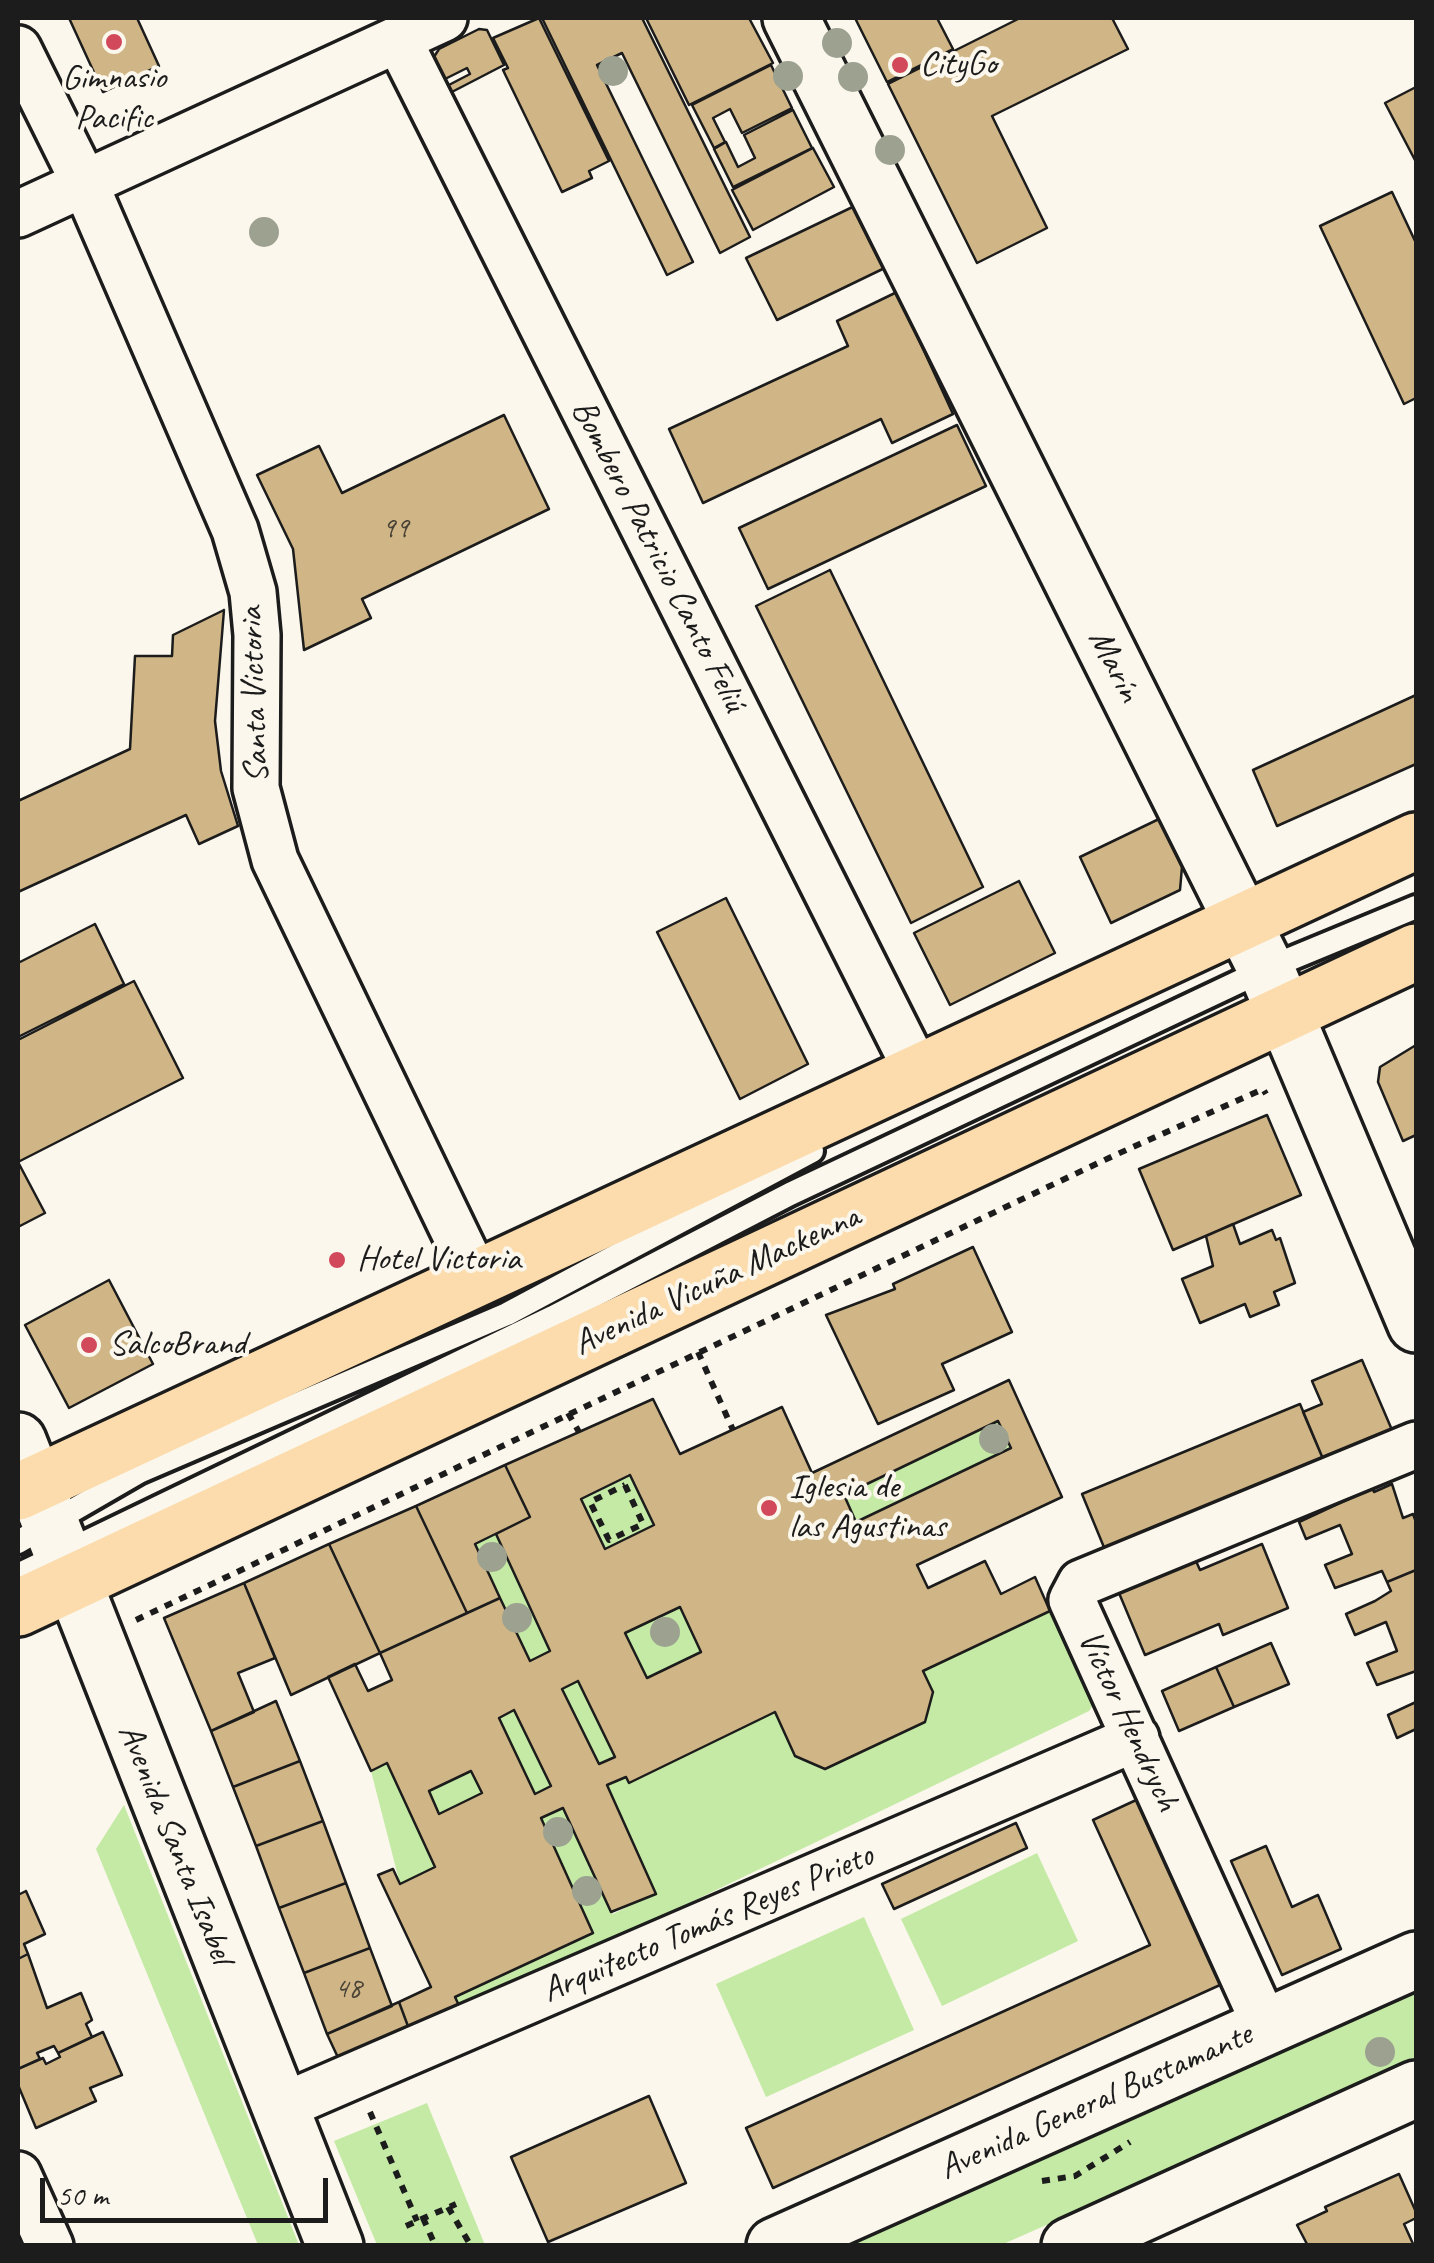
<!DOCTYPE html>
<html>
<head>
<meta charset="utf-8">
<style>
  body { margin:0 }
  #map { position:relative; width:1434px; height:2263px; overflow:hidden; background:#fbf7ec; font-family:Caveat,sans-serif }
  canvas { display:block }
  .frame { position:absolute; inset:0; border:20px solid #1c1c1c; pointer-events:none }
  .scale { position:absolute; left:40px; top:2178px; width:288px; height:45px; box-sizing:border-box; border:5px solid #1c1c1c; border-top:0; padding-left:12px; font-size:30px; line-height:35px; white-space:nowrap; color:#1c1c1c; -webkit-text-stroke:8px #fbf7ec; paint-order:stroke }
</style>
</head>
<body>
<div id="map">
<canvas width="1434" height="2263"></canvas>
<div class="frame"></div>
<div class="scale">50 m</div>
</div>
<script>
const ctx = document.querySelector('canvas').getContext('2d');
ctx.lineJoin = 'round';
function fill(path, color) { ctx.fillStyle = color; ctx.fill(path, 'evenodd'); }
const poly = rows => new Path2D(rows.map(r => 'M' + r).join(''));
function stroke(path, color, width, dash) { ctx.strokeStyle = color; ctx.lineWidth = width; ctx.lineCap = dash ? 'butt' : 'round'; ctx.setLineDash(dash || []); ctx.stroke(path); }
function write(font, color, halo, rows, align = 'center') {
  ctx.font = font + ' Caveat,sans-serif'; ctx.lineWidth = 8; ctx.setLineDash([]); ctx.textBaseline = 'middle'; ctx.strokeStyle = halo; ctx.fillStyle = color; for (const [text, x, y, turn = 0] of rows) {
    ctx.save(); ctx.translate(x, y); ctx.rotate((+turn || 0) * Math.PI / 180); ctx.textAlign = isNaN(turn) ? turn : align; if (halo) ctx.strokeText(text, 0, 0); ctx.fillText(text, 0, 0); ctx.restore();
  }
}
fill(poly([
  [998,1421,1011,1448,856,1522,844,1495],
  [630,1475,654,1525,605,1549,581,1499],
  [496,1534,550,1651,530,1661,475,1544],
  [680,1607,701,1652,647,1678,625,1633],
  [1050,1611,1093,1705,1089,1711,462,2012,455,1997,593,1933,541,1818,563,1808,613,1914,656,1893,607,1785,626,1777,630,1783,775,1712,795,1756,826,1769,925,1722,933,1692,923,1671],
  [578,1681,615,1757,599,1764,562,1689],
  [514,1710,551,1786,535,1794,499,1718],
  [387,1763,435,1867,400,1884,371,1771],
  [471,1771,482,1793,439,1814,429,1791],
  [124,1805,299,2245,258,2245,96,1849],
  [1037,1853,1078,1941,942,2006,901,1919],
  [864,1917,914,2030,766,2097,716,1984],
  [1416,1987,1416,2062,1001,2245,848,2246],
  [427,2103,485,2245,377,2245,334,2141]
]), '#c4eaa5');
const building = poly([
  [69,18,137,18,159,66,103,92,69,18],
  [539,18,609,161,589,171,592,178,562,192,503,70,508,68,493,38,539,18],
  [542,18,642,18,750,237,720,253,622,53,597,65,693,262,667,275,542,18],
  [646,18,749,18,773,63,689,105,646,18],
  [855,18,937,18,953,49,887,82,855,18],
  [1020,18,1112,18,1128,49,992,116,1047,228,977,263,888,84,1020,18],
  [479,29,487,30,504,65,448,94,445,87,470,74,467,68,443,80,432,60,439,49,479,29],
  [771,65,792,108,742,133,730,109,713,118,725,142,714,148,692,105,771,65],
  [1416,87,1416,162,1385,103,1416,87],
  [793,110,812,148,733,187,714,149,726,142,738,167,755,158,744,135,793,110],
  [813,148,834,187,753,230,732,190,813,148],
  [1392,192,1416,243,1416,398,1404,404,1320,226,1392,192],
  [863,202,893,264,777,320,746,258,863,202],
  [897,292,953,414,892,443,881,419,703,503,669,429,848,346,837,321,897,292],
  [504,415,549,509,362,599,371,618,304,650,293,549,257,475,319,446,342,493,504,415],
  [957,425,986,486,768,589,739,528,957,425],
  [830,570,983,887,911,923,756,606,830,570],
  [224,610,215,721,221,771,238,826,199,844,186,815,18,892,18,801,130,749,135,656,172,656,173,635,224,610],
  [1416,695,1416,764,1277,826,1253,770,1416,695],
  [1159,819,1182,867,1180,890,1111,923,1080,857,1159,819],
  [1019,881,1055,953,950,1005,914,933,1019,881],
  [726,898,808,1064,740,1099,657,932,726,898],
  [95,924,124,984,18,1037,18,963,95,924],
  [134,981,183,1078,18,1162,45,1213,18,1227,18,1040,134,981],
  [1416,1045,1416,1135,1403,1141,1378,1082,1380,1067,1416,1045],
  [1267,1115,1301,1195,1173,1250,1139,1169,1267,1115],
  [1233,1224,1240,1244,1272,1230,1276,1240,1280,1238,1295,1283,1274,1292,1279,1305,1250,1317,1245,1304,1200,1323,1182,1279,1213,1266,1206,1236,1233,1224],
  [973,1247,1012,1332,942,1364,954,1390,878,1424,826,1315,895,1289,893,1284,973,1247],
  [109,1280,153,1364,69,1408,25,1325,109,1280],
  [1362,1360,1395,1437,1326,1466,1303,1412,1322,1404,1312,1381,1362,1360],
  [1009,1380,1062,1497,917,1565,928,1588,985,1561,1001,1594,1035,1577,1050,1611,923,1671,933,1692,925,1722,825,1769,795,1756,775,1712,629,1783,626,1777,607,1785,656,1894,611,1912,563,1808,541,1818,593,1933,455,1997,462,2012,412,2037,399,2002,431,1987,378,1875,393,1869,400,1884,435,1867,387,1763,371,1771,328,1677,355,1664,368,1691,392,1680,380,1653,500,1598,530,1661,550,1651,496,1534,530,1517,505,1465,653,1399,680,1454,782,1407,812,1473,1009,1380],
  [998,1421,1011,1448,856,1522,844,1495,998,1421],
  [630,1475,654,1525,605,1549,581,1499,630,1475],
  [680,1607,701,1652,647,1678,625,1633,680,1607],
  [578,1681,615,1757,599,1764,562,1689,578,1681],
  [514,1710,551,1786,535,1794,499,1718,514,1710],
  [471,1771,482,1793,439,1814,429,1791,471,1771],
  [1300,1404,1326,1466,1108,1557,1082,1494,1300,1404],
  [505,1465,530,1517,475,1544,500,1598,467,1613,416,1506,505,1465],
  [1392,1484,1403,1518,1413,1514,1416,1522,1416,1570,1387,1582,1382,1571,1335,1588,1325,1565,1352,1554,1340,1525,1306,1539,1299,1522,1372,1488,1374,1492,1392,1484],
  [416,1506,467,1613,380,1653,329,1544,416,1506],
  [329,1544,380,1653,291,1695,244,1583,329,1544],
  [1262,1544,1288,1608,1223,1635,1219,1624,1145,1655,1119,1593,1196,1561,1200,1570,1262,1544],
  [1416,1570,1416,1671,1377,1685,1367,1663,1397,1651,1386,1622,1355,1635,1346,1614,1375,1601,1391,1591,1387,1582,1416,1570],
  [244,1583,275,1658,238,1673,254,1712,211,1731,164,1618,244,1583],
  [1271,1643,1289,1684,1234,1707,1216,1667,1271,1643],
  [1216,1667,1234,1707,1179,1731,1162,1691,1216,1667],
  [276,1701,300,1761,233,1787,211,1731,276,1701],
  [1416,1702,1416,1729,1397,1738,1388,1715,1416,1702],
  [300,1761,323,1821,256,1846,233,1787,300,1761],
  [1147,1795,1231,1980,773,2188,746,2128,1150,1945,1093,1820,1147,1795],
  [323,1821,346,1883,279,1908,256,1846,323,1821],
  [1016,1823,1027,1848,894,1909,882,1884,1016,1823],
  [1266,1846,1292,1907,1318,1895,1341,1949,1282,1975,1231,1861,1266,1846],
  [346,1883,370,1948,304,1973,279,1908,346,1883],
  [26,1891,45,1934,24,1944,28,1954,18,1959,18,1895,26,1891],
  [370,1948,392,2006,327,2034,304,1973,370,1948],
  [28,1954,47,2008,81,1993,92,2020,86,2024,92,2037,58,2053,54,2046,37,2053,40,2059,18,2069,18,1959,28,1954],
  [399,2002,412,2037,341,2064,327,2034,399,2002],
  [103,2032,122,2075,90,2088,96,2101,36,2128,18,2085,18,2069,43,2058,46,2064,60,2057,58,2053,103,2032],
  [649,2096,686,2183,548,2242,511,2157,649,2096],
  [1399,2174,1416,2212,1416,2218,1404,2224,1414,2246,1308,2246,1297,2225,1327,2211,1325,2207,1399,2174]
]);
fill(building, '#d0b686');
stroke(building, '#1c1c1c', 2.5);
const lane = poly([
  [18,1542,139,1472,507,1314,812,1151],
  [18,1575,553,1317,790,1194,1266,969,1416,907]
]);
const street = poly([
  [398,39,918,1073],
  [18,49,85,184,235,530,253,592,257,635,256,788,275,860,478,1281],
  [18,214,444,18],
  [1266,2027,1072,1600,1081,1583,1416,1445],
  [279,2108,1136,1738],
  [18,2175,50,2246]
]);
const secondary = poly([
  [791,18,1266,969,1416,1324],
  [18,1441,335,2246],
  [775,2246,1416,1960],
  [1070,2246,1416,2089]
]);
const primary = poly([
  [18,1492,1416,841],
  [18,1608,1416,952]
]);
stroke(lane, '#1c1c1c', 30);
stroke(street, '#1c1c1c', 52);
stroke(secondary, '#1c1c1c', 62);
stroke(primary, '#1c1c1c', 62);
stroke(poly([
  [698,1352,733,1430],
  [568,1413,579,1432],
  [625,1485,643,1524,609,1540,590,1502,625,1485],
  [136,1620,1113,1156,1263,1089,1266,1094],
  [370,2112,417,2221],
  [1042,2181,1075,2176,1130,2142],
  [448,2207,471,2246],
  [423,2218,435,2245],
  [406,2226,456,2204]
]), '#1c1c1c', 6, [8, 8]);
stroke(lane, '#fbf7ec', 22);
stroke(street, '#fbf7ec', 45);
stroke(secondary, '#fbf7ec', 55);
stroke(primary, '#fcdcac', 55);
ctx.fillStyle = '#9ca190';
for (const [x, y] of [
  [837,43],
  [613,71],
  [788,76],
  [853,77],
  [890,150],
  [264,232],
  [994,1439],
  [492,1557],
  [517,1618],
  [665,1632],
  [558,1832],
  [587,1891],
  [1380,2052]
]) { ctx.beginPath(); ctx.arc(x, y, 15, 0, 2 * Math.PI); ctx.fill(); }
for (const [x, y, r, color] of [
  [114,42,10,"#d1495b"],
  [900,65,10,"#d1495b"],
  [337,1260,10,"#d1495b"],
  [89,1345,10,"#d1495b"],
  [769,1508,10,"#d1495b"]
]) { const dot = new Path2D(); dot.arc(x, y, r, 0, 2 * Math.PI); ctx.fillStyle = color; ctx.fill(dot); stroke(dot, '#fbf7ec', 4); }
write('30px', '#494236', null, [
  ["99",395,529],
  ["48",348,1989]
]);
write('35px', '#1c1c1c', '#fbf7ec', [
  ["CityGo",920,65],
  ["Gimnasio",114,79,"center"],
  ["Pacific",114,119,"center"],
  ["Hotel Victoria",357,1260],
  ["SalcoBrand",109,1345],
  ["Iglesia de",789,1488],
  ["las Agustinas",789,1528]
], 'left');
write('35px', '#1c1c1c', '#fbf7ec', [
  ["Bombero Patricio Canto Feliú",658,556,63],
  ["Marín",1114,666,63],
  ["Santa Victoria",255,695,-92],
  ["Avenida Vicuña Mackenna",717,1281,-25],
  ["Víctor Hendrych",1128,1721,65],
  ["Avenida Santa Isabel",175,1844,68],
  ["Arquitecto Tomás Reyes Prieto",708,1924,-23],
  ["Avenida General Bustamante",1096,2102,-24]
]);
</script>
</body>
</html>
